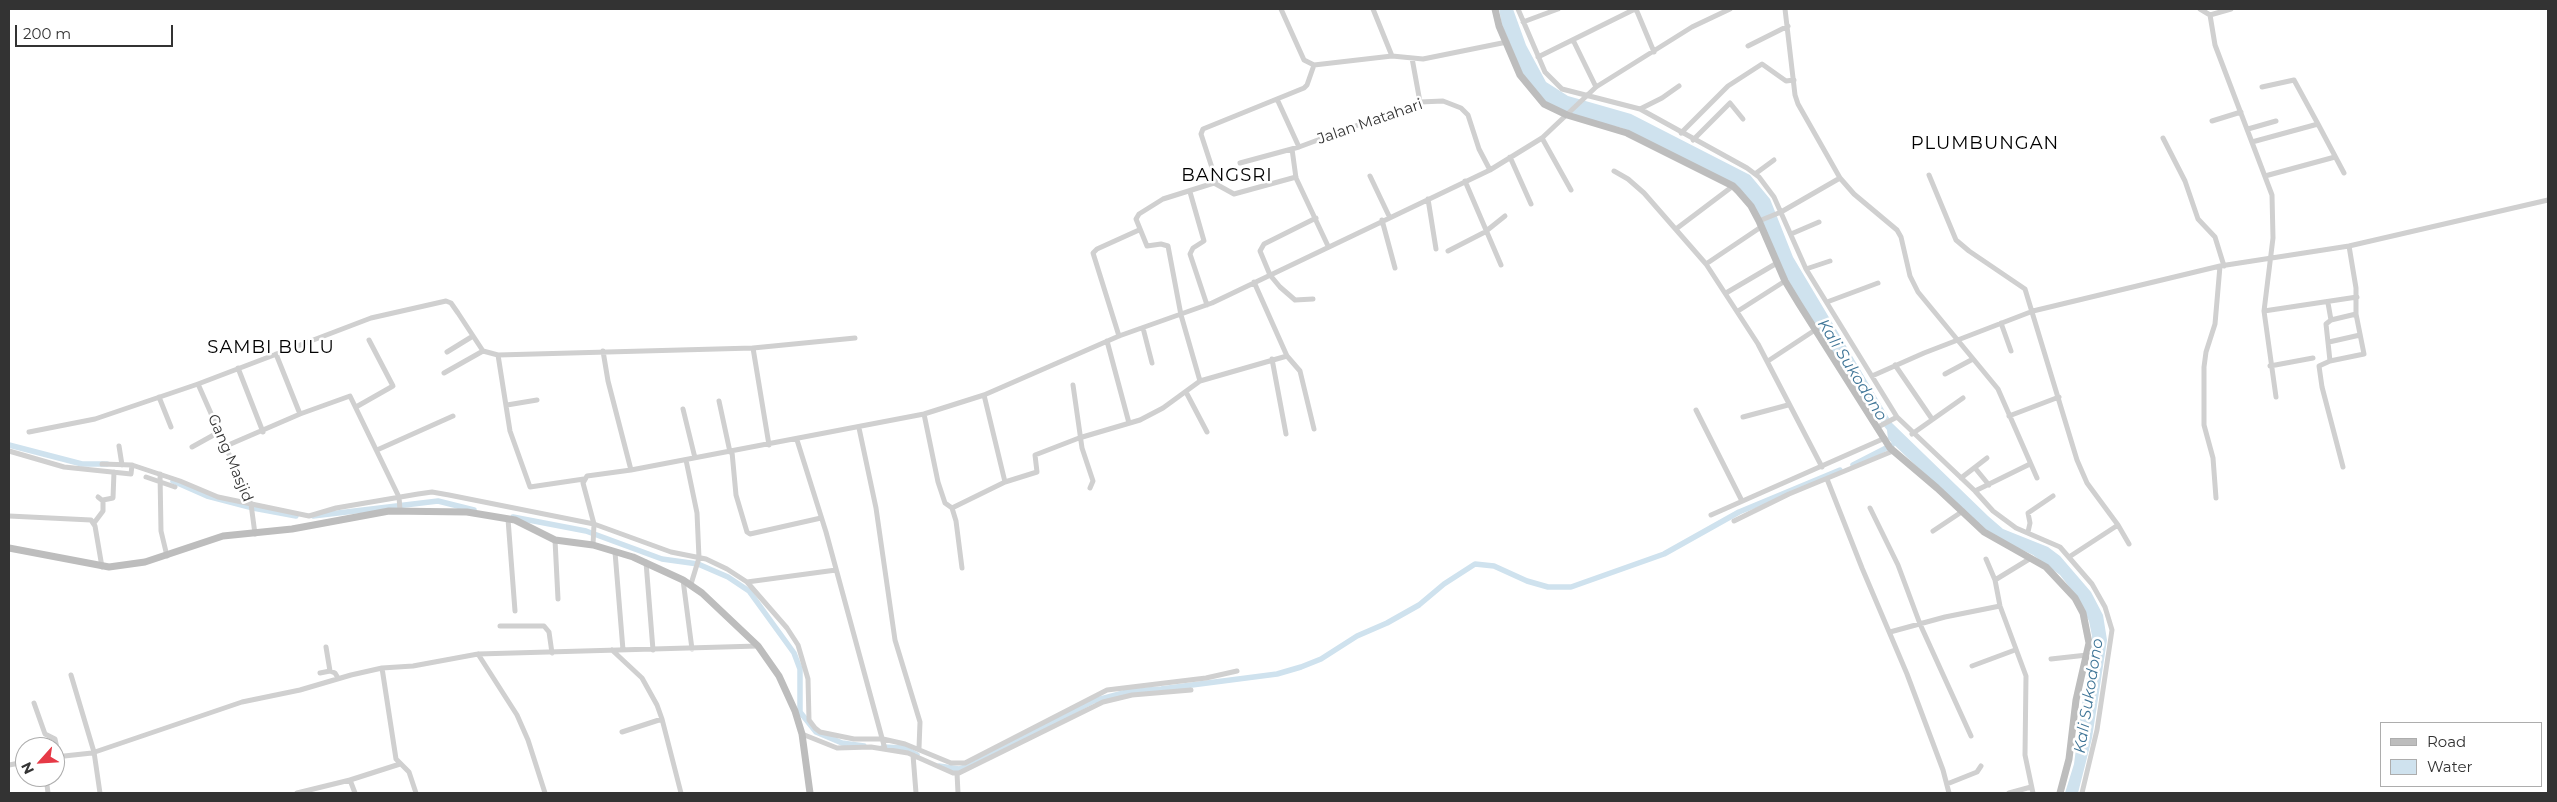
<!DOCTYPE html>
<html>
<head>
<meta charset="utf-8">
<style>
  body { margin:0 }
  #map { position:relative; width:2557px; height:802px; overflow:hidden; background:#fff; font-family:Montserrat,sans-serif }
  canvas { display:block }
  .frame { position:absolute; inset:0; border:10px solid #333; pointer-events:none }
  .legend { position:absolute; left:2380px; top:722px; width:162px; height:65px; box-sizing:border-box; background:#fff; border:1px solid #adadad; margin:0; padding:6px 9px; list-style:none; font-size:15px; color:#333 }
  .legend li { display:flex; align-items:center; gap:10px; height:25px }
  .legend b { width:25px; border:1px solid #adadad }
  .north { position:absolute; left:15px; top:737px; width:50px; height:50px; box-sizing:border-box; background:#fff; border:1px solid #adadad; border-radius:50%; rotate:244deg; font-size:14px; font-weight:700; line-height:20px; text-align:center; color:#333 }
  .north::after { content:''; display:block; margin:auto; width:18px; height:22px; background:#e63946; clip-path:polygon(50% 0,100% 100%,50% 72%,0 100%) }
  .scale { position:absolute; left:15px; top:25px; width:158px; height:22px; box-sizing:border-box; border:2px solid #333; border-top:0; padding-left:6px; font-size:15px; line-height:18px; white-space:nowrap; color:#333; -webkit-text-stroke:4px #fff; paint-order:stroke }
</style>
</head>
<body>
<div id="map">
<canvas width="2557" height="802"></canvas>
<div class="frame"></div>
<ul class="legend">
<li><b style="height:6px;background:#bdbdbd"></b>Road</li>
<li><b style="height:14px;background:#cfe2ee"></b>Water</li>
</ul>
<div class="north">N</div>
<div class="scale">200 m</div>
</div>
<script>
const ctx = document.querySelector('canvas').getContext('2d');
ctx.lineJoin = 'round';
function fill(path, color) { ctx.fillStyle = color; ctx.fill(path, 'evenodd'); }
const poly = rows => new Path2D(rows.map(r => 'M' + r).join(''));
function stroke(path, color, width, dash) { ctx.strokeStyle = color; ctx.lineWidth = width; ctx.lineCap = dash ? 'butt' : 'round'; ctx.setLineDash(dash || []); ctx.stroke(path); }
function write(font, color, halo, rows, align = 'center') {
  ctx.font = font + ' Montserrat,sans-serif'; ctx.lineWidth = 5; ctx.setLineDash([]); ctx.textBaseline = 'middle'; ctx.strokeStyle = halo; ctx.fillStyle = color; for (const [text, x, y, turn = 0] of rows) {
    ctx.save(); ctx.translate(x, y); ctx.rotate((+turn || 0) * Math.PI / 180); ctx.textAlign = isNaN(turn) ? turn : align; if (halo) ctx.strokeText(text, 0, 0); ctx.fillText(text, 0, 0); ctx.restore();
  }
}
fill(poly([
  [1499,9,1513,9,1526,45,1546,82,1568,96,1631,114,1750,175,1770,199,1793,257,1892,423,1988,516,2003,529,2048,547,2060,556,2091,592,2103,615,2107,640,2092,738,2078,793,2065,793,2074,764,2082,704,2092,651,2092,636,2089,621,2074,593,2060,575,2033,555,1986,533,1888,439,1887,430,1856,390,1791,288,1772,244,1735,184,1622,128,1574,116,1548,104,1524,77,1502,25]
]), '#cfe2ee');
stroke(poly([
  [9,445,82,464,107,464],
  [1853,465,1892,445],
  [173,481,207,496,253,508,296,516],
  [313,516,438,501,474,510],
  [513,517,586,531,662,559,698,564,728,577,749,591,794,653,800,669,800,712,816,732,842,743,864,746],
  [883,747,904,748,917,755],
  [939,766,959,769,971,765,1093,701,1131,691,1161,689,1277,674,1301,667,1321,659,1357,636,1387,623,1419,605,1444,584,1475,564,1494,566,1527,581,1548,587,1571,587,1664,554,1739,512,1840,470]
]), '#cfe2ee', 5.5);
stroke(poly([
  [1281,9,1304,60,1314,65,1392,56,1423,59,1507,42],
  [1373,9,1392,56],
  [1518,9,1545,72,1562,89,1640,109,1747,168,1759,177,1774,197,1806,269,1897,417,1975,491,1993,511,2016,528,2060,547,2092,584,2105,607,2112,630,2097,730,2082,793],
  [1636,9,1654,52],
  [1785,9,1795,95,1798,104,1840,178,1854,194,1897,230,1901,237,1910,276,1918,292,1998,389,2037,478],
  [2200,9,2210,15,2215,45,2272,195,2273,238,2264,311,2276,397],
  [2210,15,2231,9],
  [1523,22,1558,9],
  [1573,40,1596,87],
  [1748,46,1788,26],
  [1538,57,1635,9],
  [1412,58,1420,102],
  [1277,99,1299,147],
  [1640,109,1662,98,1679,86],
  [2212,121,2241,112],
  [2318,124,2344,173],
  [2248,129,2276,121],
  [1681,133,1728,86,1762,64,1786,81,1794,80],
  [1542,138,1571,190],
  [2163,138,2185,181,2198,219,2215,237,2224,266],
  [1693,140,1730,103,1743,119],
  [2252,142,2318,124,2294,80,2262,87],
  [1292,149,1296,178,1328,246],
  [1510,157,1531,204],
  [1240,163,1299,147,1420,102,1443,101,1461,108,1468,115,1479,149,1490,170],
  [1614,171,1628,179,1644,193,1706,264,1758,344,1822,467],
  [1755,174,1774,160],
  [1929,175,1956,240,1969,251,2025,289,2077,460,2087,483,2118,525,2129,544],
  [1370,176,1389,216],
  [2265,176,2335,157],
  [1465,181,1501,265],
  [1214,183,1234,194,1296,177],
  [1190,192,1204,241,1193,248,1190,254,1207,305],
  [1428,199,1436,249],
  [1382,220,1395,268],
  [1759,221,1781,212,1840,178],
  [1676,229,1733,186],
  [1791,234,1819,222],
  [1448,251,1485,232,1505,216],
  [1706,264,1761,227],
  [1806,269,1830,261],
  [1726,293,1777,263],
  [1313,299,1295,300,1280,287,1270,275,1260,251,1264,244,1316,218],
  [1827,302,1878,283],
  [2328,303,2331,320,2326,324,2330,361],
  [1738,311,1785,281],
  [2264,311,2357,297],
  [2331,320,2356,314],
  [2001,323,2011,351],
  [1143,328,1152,363],
  [1119,336,1093,253,1097,249,1139,230],
  [1107,341,1129,423],
  [2329,342,2360,335],
  [753,348,769,445],
  [603,351,608,381,631,470],
  [447,352,473,336],
  [276,354,300,414],
  [498,355,510,431,530,487,584,479],
  [1287,356,1300,371,1314,429],
  [1272,359,1286,434],
  [1768,361,1815,330],
  [1895,365,1932,419],
  [2270,366,2313,358],
  [238,368,263,432],
  [444,373,483,351],
  [1945,374,1973,359],
  [1872,376,1924,353,2033,311,2220,266,2349,246,2548,200],
  [1200,381,1181,315,1168,246,1161,244,1147,246,1136,219,1139,214,1163,199,1214,183,1216,180,1201,134,1203,129,1304,88,1307,85,1314,65],
  [198,384,251,504,255,534],
  [1073,385,1082,448,1093,481,1090,488],
  [1186,392,1207,432],
  [984,395,1005,482],
  [159,397,171,427],
  [719,401,730,452],
  [507,405,537,400],
  [356,407,393,386,369,340],
  [683,409,695,458],
  [1696,410,1742,501],
  [924,414,938,482,945,503,952,508,956,521,962,568],
  [2009,416,2059,397],
  [1743,417,1788,405],
  [1878,427,1897,417],
  [859,428,876,508,895,640,920,722,919,748],
  [29,432,95,419,198,384,371,318,446,301,451,303,458,313,483,351,498,355,753,348,855,338],
  [1912,434,1963,398],
  [797,440,826,532,885,749],
  [119,446,122,465],
  [226,446,300,414,350,396,399,497,400,510],
  [192,447,219,432],
  [377,450,453,416],
  [9,451,64,467,131,474,132,465],
  [732,452,736,495,747,532,750,534,821,518],
  [686,460,697,513,699,558,691,584],
  [102,464,132,465,180,481,218,497,309,516,336,508,418,494,432,492,449,495,594,524,671,552,706,559,727,569,747,582,787,628,798,645,808,679,809,720,815,728,820,732,854,739,883,739,905,744,951,763,965,763,1107,690,1206,678,1237,671],
  [2343,467,2322,387,2319,366,2330,361,2364,354,2356,314,2356,288,2349,246],
  [1975,468,1989,485],
  [160,474,161,531,167,556],
  [146,477,175,487],
  [1961,478,1987,458],
  [1827,479,1862,568,1907,674,1943,770,1949,793],
  [1975,491,2030,464],
  [2216,498,2213,458,2204,425,2204,367,2206,352,2215,324,2220,266],
  [103,500,113,498,114,472],
  [952,508,1005,482,1037,472,1035,455,1079,438,1140,420,1163,408,1200,381,1287,356,1254,282],
  [1870,508,1898,565,1920,624,1971,736],
  [1711,515,1885,438],
  [9,516,91,520,95,526,102,567],
  [508,519,515,611],
  [1734,521,1789,494,1893,451],
  [94,523,103,511,103,501,98,497],
  [1933,531,1963,511],
  [2028,532,2030,523,2028,513,2053,496],
  [555,540,558,599],
  [593,545,594,524,583,483,587,476,631,470,924,414,984,395,1119,336,1212,303,1490,170,1542,138,1596,87,1692,27,1730,9],
  [615,552,623,650],
  [2069,557,2118,525],
  [1986,559,1995,580,2000,606,2026,676,2025,755,2033,793],
  [646,562,653,650],
  [683,580,692,649],
  [1995,580,2031,558],
  [747,582,836,570],
  [500,626,544,626,549,632,552,653],
  [1890,632,1945,617,2000,606],
  [326,647,330,671],
  [612,650,642,678,657,705,662,719,681,793],
  [478,654,517,715,528,740,545,793],
  [2051,659,2087,655],
  [1972,666,2015,650],
  [382,668,396,759,409,772,416,793],
  [320,673,330,671,335,673,338,678],
  [71,675,94,752,100,793],
  [34,703,45,734,55,739,59,757],
  [622,732,662,719],
  [802,734,837,748,871,747,908,753,953,773,959,773,1103,702,1132,695,1191,690],
  [913,755,916,793],
  [55,757,92,753,242,702,300,690,351,675,382,668,413,666,478,654,758,646],
  [9,765,25,762],
  [957,773,958,793],
  [46,777,48,793],
  [350,780,400,764],
  [1947,784,1977,772,1981,766],
  [297,793,350,780,355,793],
  [2009,793,2031,787]
]), '#d0d0d0', 5);
stroke(poly([
  [1495,9,1499,26,1520,75,1544,104,1567,115,1627,133,1733,186,1738,191,1751,206,1759,221,1785,281,1799,304,1890,448,1937,488,1984,532,2046,567,2075,598,2083,613,2089,643,2076,700,2069,759,2060,793],
  [9,548,109,567,145,562,223,536,292,529,389,511,467,512,515,520,555,540,593,545,633,557,683,580,702,593,758,646,779,676,795,711,802,734,810,793]
]), '#bdbdbd', 7);
write('15px', '#333', '#fff', [
  ["Jalan Matahari",1370,122,-19],
  ["Gang Masjid",230,458,67]
]);
write('italic 16px', '#3f7597', '#fff', [
  ["Kali Sukodono",1852,370,58],
  ["Kali Sukodono",2089,696,-81]
]);
ctx.letterSpacing = '1px';
write('18px', '#000', '#fff', [
  ["PLUMBUNGAN",1985,144],
  ["BANGSRI",1227,176],
  ["SAMBI BULU",271,348]
]);
ctx.letterSpacing = '0px';
</script>
</body>
</html>
